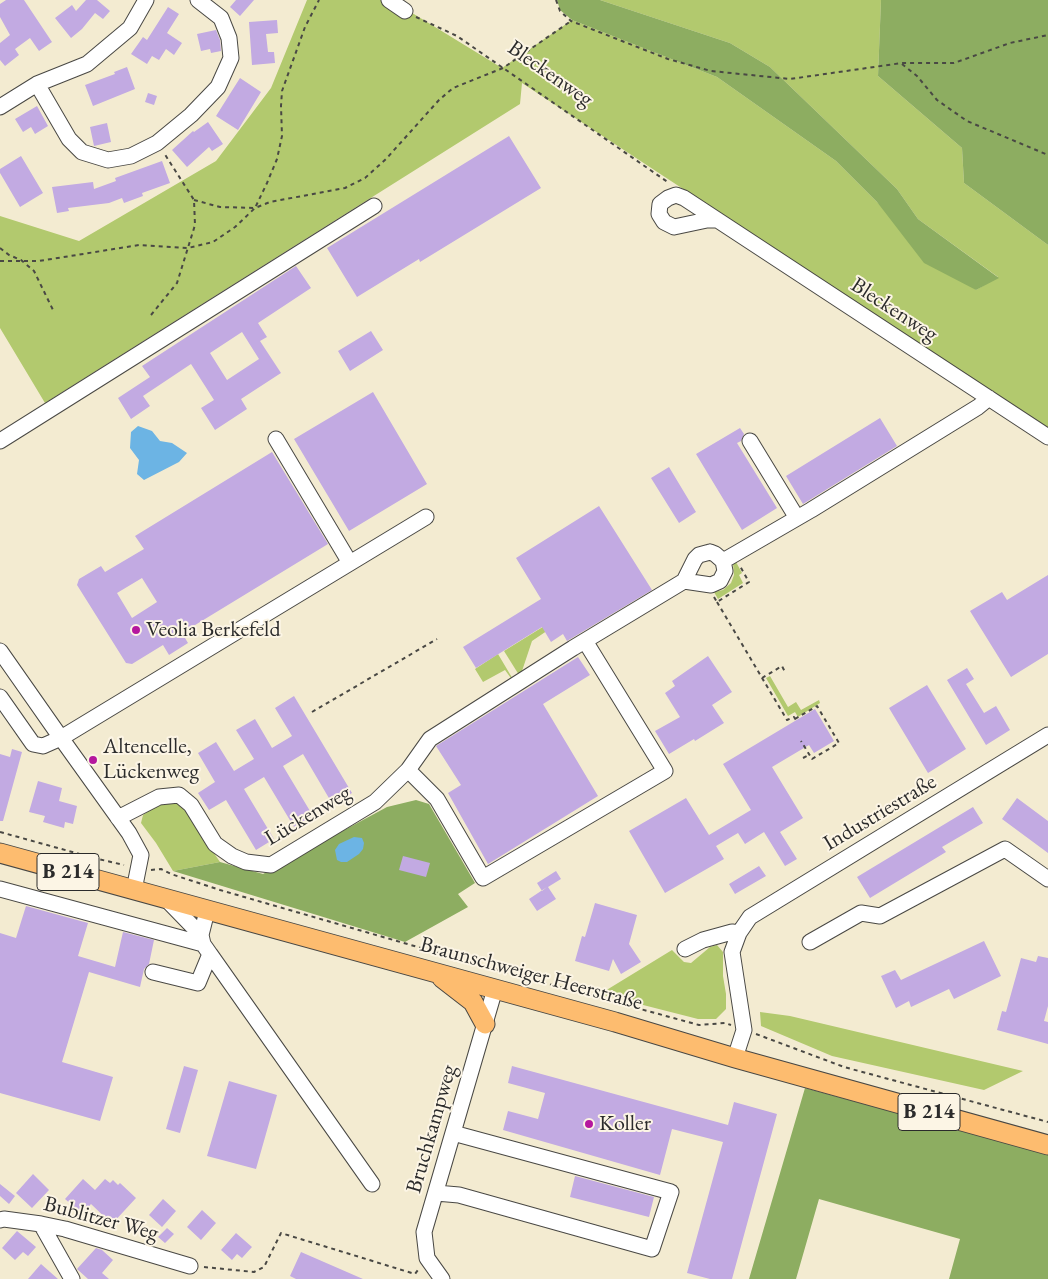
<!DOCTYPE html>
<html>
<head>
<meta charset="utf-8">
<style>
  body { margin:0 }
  canvas { display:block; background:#f3ebd1 }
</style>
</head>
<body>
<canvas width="1048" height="1279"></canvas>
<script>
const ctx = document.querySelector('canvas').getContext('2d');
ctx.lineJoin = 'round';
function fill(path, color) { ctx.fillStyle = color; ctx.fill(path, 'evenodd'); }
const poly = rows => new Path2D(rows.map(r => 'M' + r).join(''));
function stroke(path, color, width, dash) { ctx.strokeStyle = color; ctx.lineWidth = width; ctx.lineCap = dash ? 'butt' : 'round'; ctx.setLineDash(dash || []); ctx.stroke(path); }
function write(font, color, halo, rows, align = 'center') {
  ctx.font = font + ' "EB Garamond",serif'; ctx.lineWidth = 4; ctx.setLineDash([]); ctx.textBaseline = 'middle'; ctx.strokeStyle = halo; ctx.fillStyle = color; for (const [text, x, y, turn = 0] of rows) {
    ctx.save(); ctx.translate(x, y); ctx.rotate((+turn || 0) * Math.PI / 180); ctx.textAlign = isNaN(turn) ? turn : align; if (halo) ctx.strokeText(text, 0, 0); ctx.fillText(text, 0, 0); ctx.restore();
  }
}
fill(poly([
  [307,0,391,0,502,68,572,20,717,77,836,161,877,202,976,290,998,277,918,219,897,189,770,67,730,43,600,0,881,0,878,76,962,148,964,183,1048,245,1048,429,522,83,520,104,45,403,0,328,0,216,79,241,216,161,271,88],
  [736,562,742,573,739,575,743,583,718,599,714,592,723,590,731,583,734,575,733,563],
  [554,620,557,624,532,641,522,671,519,675,504,651],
  [498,654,514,681,513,681,505,670,483,682,475,669],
  [770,676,788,707,796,702,801,710,819,700,820,703,798,717,795,712,788,716,766,678],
  [163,801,172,801,182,806,220,862,173,871,156,843,141,823,143,815],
  [717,945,723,952,723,976,726,994,726,1009,716,1019,698,1019,600,994,672,950,684,962,691,963,710,947],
  [760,1012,790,1016,1023,1071,984,1090,832,1056,761,1026]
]), '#b2c96e');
fill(poly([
  [557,0,600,0,730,43,770,67,897,189,918,219,999,278,976,290,924,263,877,202,836,161,717,77,572,20,560,10],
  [881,0,1048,0,1048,245,964,183,962,148,878,76],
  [416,800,429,804,475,883,458,894,468,907,405,942,173,871,220,862,263,874,387,807],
  [805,1088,1048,1154,1048,1279,949,1279,960,1239,819,1199,796,1279,749,1279]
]), '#8dad61');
fill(poly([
  [138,426,152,431,160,441,172,443,187,453,179,462,144,480,137,474,139,460,130,448,131,432],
  [354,837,362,838,364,843,363,849,359,854,347,862,341,862,337,860,335,850,339,844]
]), '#6cb4e4');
fill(poly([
  [6,0,24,0,52,42,39,51,30,38,15,49,19,55,5,66,0,60,0,43,10,35,0,17,0,4],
  [86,0,97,0,110,11,103,19,95,13,82,29,71,38,55,18,72,5,76,11],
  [236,0,254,0,240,16,230,7],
  [168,7,179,14,167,33,182,43,174,55,166,49,159,60,152,56,147,64,131,54,143,37,147,40],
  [277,20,278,33,266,34,268,52,274,52,275,63,252,65,249,22],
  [216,30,220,40,221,51,211,53,210,49,201,51,197,34],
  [127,67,135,89,93,106,85,85,115,74,114,72],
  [240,78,261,92,238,130,216,116],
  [148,93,157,96,154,105,145,102],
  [37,106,48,126,35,134,31,127,23,132,15,119],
  [208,122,223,144,212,151,209,147,187,167,172,150,193,131,194,132],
  [107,123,111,142,94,146,90,127],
  [509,136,541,188,420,262,419,259,357,297,327,248],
  [21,156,43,193,20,207,0,173,0,169],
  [162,161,170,183,142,193,143,196,124,203,122,198,109,203,68,208,69,211,57,213,52,187,93,182,94,189,116,181,115,178],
  [296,266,311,288,258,323,267,337,260,341,281,373,241,399,247,409,215,430,201,408,214,400,191,364,143,396,150,406,131,419,118,398,150,377,142,366],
  [242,332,259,359,227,380,210,353],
  [371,331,383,350,350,371,338,351],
  [373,392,427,484,349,531,294,439],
  [880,418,897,446,803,504,786,476],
  [740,428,744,434,741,441,737,443,777,508,742,530,696,454],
  [272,452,328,544,182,633,188,643,169,655,163,645,132,664,126,663,77,585,79,579,101,566,105,572,144,549,135,536],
  [142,578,157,602,132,618,117,593],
  [669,467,696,512,679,523,651,478],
  [599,506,652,590,567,641,563,634,551,642,542,627,476,668,463,647,541,599,516,558],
  [1048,575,1048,654,1011,677,970,611,1002,592,1007,600],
  [708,656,732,692,712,705,724,723,695,741,694,739,669,754,655,731,680,717,665,693,675,686,672,681],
  [578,657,590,675,543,704,598,796,488,864,448,793,461,785,436,746],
  [967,668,974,679,966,684,984,713,996,706,1010,730,986,745,947,680],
  [927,685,966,749,928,773,889,708],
  [294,696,352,793,333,805,303,754,283,766,313,816,294,827,264,777,244,789,274,839,256,850,226,800,209,810,198,793,215,782,198,753,216,742,234,771,254,759,236,730,255,719,272,748,292,736,275,708],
  [815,709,834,741,814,753,809,745,772,767,803,818,780,832,797,859,785,866,764,832,745,844,738,833,716,846,724,859,665,893,629,831,686,798,709,835,751,810,723,764],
  [12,749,22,752,3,821,0,821,0,754,10,757],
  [38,781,62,788,59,801,77,806,73,824,65,822,64,828,43,822,45,816,29,812],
  [1017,798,1048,821,1048,853,1002,819],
  [973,807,983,823,942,847,946,852,870,898,857,877],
  [403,856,430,863,426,877,399,870],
  [759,866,766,876,735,894,729,884],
  [556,871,561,879,548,887,556,899,537,911,529,899,547,887,542,891,537,883],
  [595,903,637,915,629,944,641,962,621,974,613,959,609,971,575,961,582,936,585,937],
  [26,906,88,923,78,956,115,967,123,932,154,940,149,964,144,969,140,987,89,972,62,1062,113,1077,100,1121,0,1093,0,933,16,938],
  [984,941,1001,976,954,999,949,989,911,1007,909,1001,896,1008,881,976,895,970,901,980],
  [1038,956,1048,958,1048,1006,1044,1021,1048,1022,1048,1044,997,1030,1002,1011,1006,1012,1021,958,1036,962],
  [184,1066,198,1070,180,1133,166,1129],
  [512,1066,728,1125,734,1102,777,1114,732,1279,710,1279,687,1273,723,1142,672,1129,660,1175,503,1130,508,1111,538,1119,545,1093,508,1083],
  [229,1081,277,1095,256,1169,207,1156],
  [33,1174,49,1190,32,1208,16,1193],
  [575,1176,654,1197,649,1217,570,1197],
  [83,1179,95,1190,105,1179,110,1183,113,1180,118,1185,120,1183,136,1198,112,1224,91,1204,82,1214,65,1199],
  [0,1184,15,1196,9,1204,0,1196],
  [163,1199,176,1211,162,1227,149,1215],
  [202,1210,216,1223,201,1240,187,1227],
  [167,1228,174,1234,165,1243,158,1237],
  [17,1231,36,1247,28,1256,23,1252,15,1260,2,1248],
  [236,1233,252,1247,242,1258,237,1254,232,1260,221,1250],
  [96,1248,102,1250,113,1260,102,1273,109,1279,88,1279,77,1269],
  [301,1252,363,1279,296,1279,290,1276],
  [41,1264,58,1279,28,1279]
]), '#c2aae2');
const minor = poly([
  [389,0,405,11],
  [37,84,69,139,82,152,108,160,131,156,157,143,191,115,218,87,231,58,229,38,221,18,198,0],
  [0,107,37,84,87,64,130,28,146,0],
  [716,220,707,220,674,227,664,222,659,214,660,204,668,198,676,195,684,198,1048,437],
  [276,439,350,563],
  [0,441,374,206],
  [750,441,797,518],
  [710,552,715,554,723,561,725,571,720,581,711,585,684,581,695,559,699,555,710,552],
  [723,561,811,510,978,407,989,398],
  [0,651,61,738,129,833,141,855,134,890],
  [0,697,33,744,43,746,61,738,426,517],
  [408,770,437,799,483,878,665,771,585,641],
  [118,818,159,797,179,795,191,805,215,844,232,856,246,862,271,865,375,802,408,770,430,739,573,648,684,581],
  [0,889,203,944],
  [167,900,201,935],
  [810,942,861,913,880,916,1005,849,1048,879],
  [685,949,703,940,732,932,739,933],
  [210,954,372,1184],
  [153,972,198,983,210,954,203,944,201,935,207,911],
  [735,1058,744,1030,732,952,739,933,750,917,1048,735],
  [436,1193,459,1195,652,1249,671,1192,453,1133],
  [0,1220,4,1219,41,1224,65,1229,190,1266],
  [41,1224,72,1279],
  [442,1279,427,1258,424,1232,495,989]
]);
const major = poly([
  [0,853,615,1022,735,1058,1048,1145],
  [442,978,473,1002,485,1024]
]);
stroke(minor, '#494844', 17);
stroke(major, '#494844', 21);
stroke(poly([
  [556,0,560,11,571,21,668,59,711,71,790,79,902,63,954,63,1010,43,1048,35],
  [416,17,457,36,669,183],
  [902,64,917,76,937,100,967,121,1048,155],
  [194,200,220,207,255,208,267,183,277,159,282,136,281,106,282,91,305,27,319,0],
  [0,248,9,255,21,260,34,271,54,312],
  [0,261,39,261,139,245,188,248,213,242,235,227,255,208,270,202,345,188,365,178,386,159,439,100,453,88,503,68,571,21],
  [151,315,177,283,195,225,194,200,164,153],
  [714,597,717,602,749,582,740,566],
  [717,602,787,720,794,717,796,720],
  [762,678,782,666,785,672],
  [312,712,437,639],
  [795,719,817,706,839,743,812,759,801,741],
  [803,758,809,755],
  [0,832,94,858,124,865],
  [151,870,161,869,171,874,220,890,501,971,699,1025,725,1023,731,1025],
  [756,1034,844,1067,1048,1122],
  [204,1267,254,1272,264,1267,281,1233,415,1274,418,1270]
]), '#494844', 2, [4, 4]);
stroke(minor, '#fff', 15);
stroke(major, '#fdbc6f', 19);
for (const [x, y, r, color] of [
  [136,630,5,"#b5179e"],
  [93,760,5,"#b5179e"],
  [589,1124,5,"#b5179e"]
]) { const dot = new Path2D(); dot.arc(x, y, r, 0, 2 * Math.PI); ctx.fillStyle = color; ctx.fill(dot); stroke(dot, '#fcf5e5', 2); }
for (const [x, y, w] of [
  [68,872,62],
  [929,1112,62]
]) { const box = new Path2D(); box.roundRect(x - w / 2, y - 18.5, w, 37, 4); ctx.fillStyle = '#fcf5e5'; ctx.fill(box); stroke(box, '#2b2b2b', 1); }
write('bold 21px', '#2b2b2b', null, [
  ["B 214",68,872],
  ["B 214",929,1112]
]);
write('22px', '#2b2b2b', '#fcf5e5', [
  ["Bleckenweg",550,74,35],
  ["Bleckenweg",894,310,33],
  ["Industriestraße",880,813,-31],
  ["Lückenweg",308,816,-31],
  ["Braunschweiger Heerstraße",531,974,15],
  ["Bruchkampweg",432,1129,-74],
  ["Bublitzer Weg",101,1219,15]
]);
write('22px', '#2b2b2b', '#fcf5e5', [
  ["Veolia Berkefeld",146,630],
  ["Altencelle,",103,747],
  ["Lückenweg",103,772],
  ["Koller",599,1124]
], 'left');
</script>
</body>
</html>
